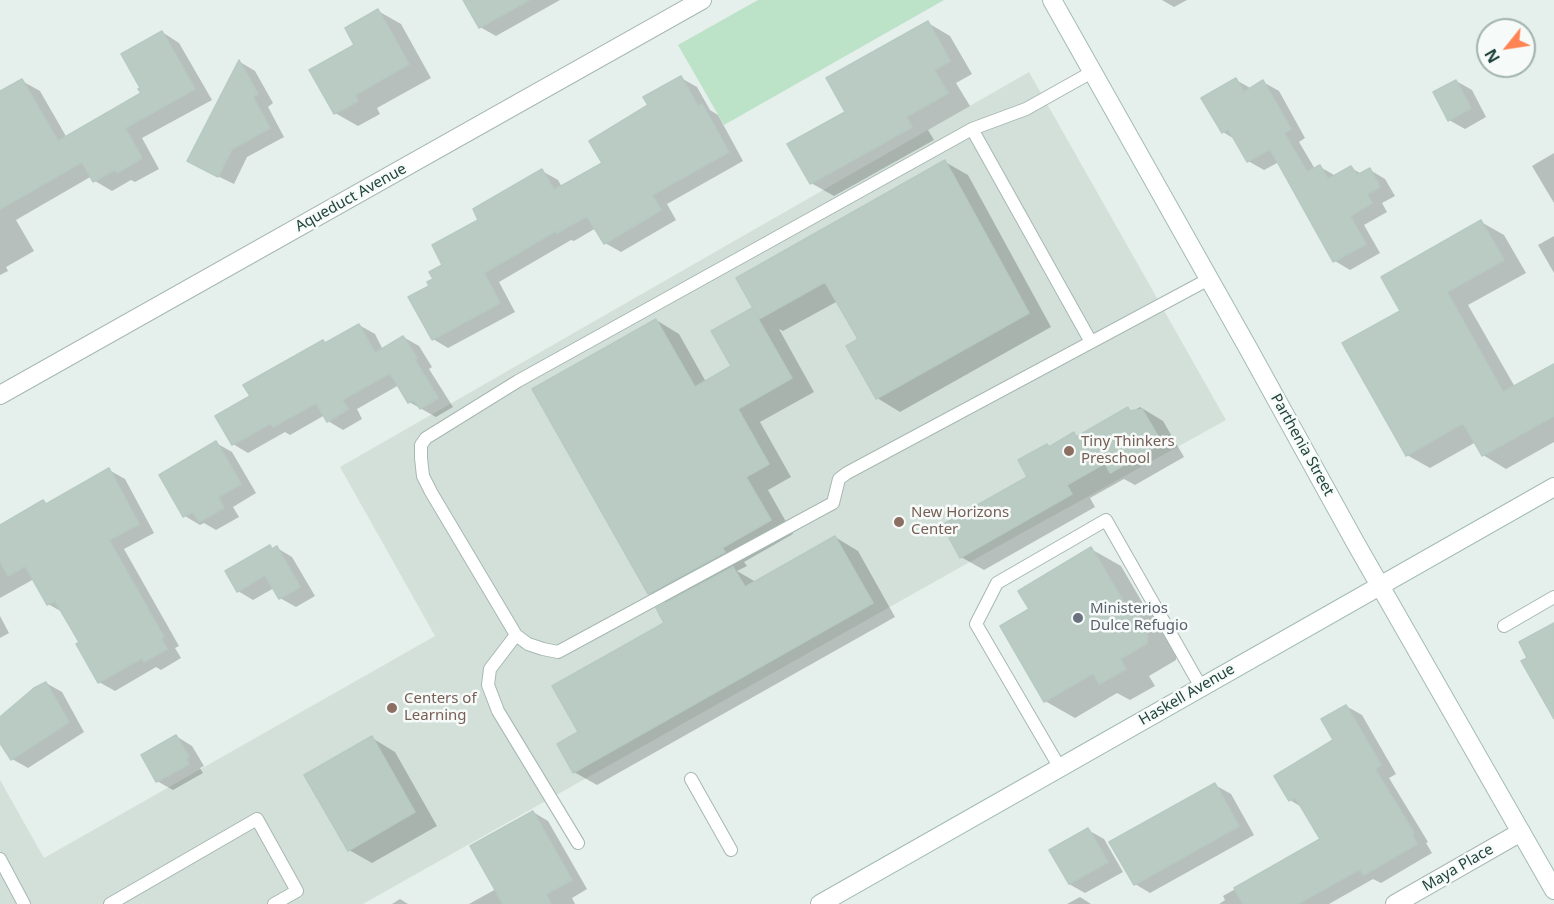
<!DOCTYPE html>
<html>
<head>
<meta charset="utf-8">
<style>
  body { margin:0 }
  #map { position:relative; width:1554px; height:904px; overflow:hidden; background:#e5efeb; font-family:"Noto Sans",sans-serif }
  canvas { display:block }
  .north { position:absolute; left:1476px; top:18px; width:60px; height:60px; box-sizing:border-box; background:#f6fbf9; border:2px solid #a1b2ad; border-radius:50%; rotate:240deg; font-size:16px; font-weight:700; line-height:24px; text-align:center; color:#21443c }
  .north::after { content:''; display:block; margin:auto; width:21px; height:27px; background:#ff8353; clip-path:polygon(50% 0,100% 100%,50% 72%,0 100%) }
</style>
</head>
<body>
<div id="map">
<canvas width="1554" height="904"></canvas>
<div class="north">N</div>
</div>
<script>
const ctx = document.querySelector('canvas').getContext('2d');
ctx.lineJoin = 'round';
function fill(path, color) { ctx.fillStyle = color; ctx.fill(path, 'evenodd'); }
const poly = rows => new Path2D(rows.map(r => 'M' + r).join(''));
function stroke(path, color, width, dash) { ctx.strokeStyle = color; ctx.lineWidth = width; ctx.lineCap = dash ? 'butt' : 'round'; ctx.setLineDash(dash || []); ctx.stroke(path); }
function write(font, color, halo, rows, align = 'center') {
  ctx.font = font + ' "Noto Sans",sans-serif'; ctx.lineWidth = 5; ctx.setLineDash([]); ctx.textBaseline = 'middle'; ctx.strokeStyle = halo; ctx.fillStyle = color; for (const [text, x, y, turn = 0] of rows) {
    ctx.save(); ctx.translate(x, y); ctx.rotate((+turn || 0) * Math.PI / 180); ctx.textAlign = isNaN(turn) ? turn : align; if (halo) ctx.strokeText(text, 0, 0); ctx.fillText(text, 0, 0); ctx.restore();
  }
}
fill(poly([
  [1029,72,1226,420,959,568,363,904,0,904,0,780,44,858,435,636,340,467]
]), '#d3e0da');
fill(poly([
  [758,0,944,0,724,125,678,45]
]), '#bce2c8');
fill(poly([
  [464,0,560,0,496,36,480,27],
  [1162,0,1187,0,1174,7],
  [378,11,401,24,431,78,377,108,380,114,358,126,335,113,356,46],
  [928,23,950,36,972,74,956,83,970,106,928,130,934,140,834,196,811,183,847,112],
  [162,32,179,43,212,100,142,138,159,169,135,182,131,180,112,191,95,181,92,176,16,220,34,251,6,267,8,271,0,275,0,93,22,81,40,91,67,138,143,94],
  [240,62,255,71,273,103,268,107,284,137,247,157,234,184,205,170],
  [681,78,697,87,710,110,718,115,743,161,667,204,676,220,621,252,605,243,596,228,574,241,571,240,499,282,515,312,448,348,433,339,431,287,445,265,481,220,542,171,558,180,562,187,604,163,650,106],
  [1236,80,1252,89,1263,82,1279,91,1305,138,1299,142,1315,169,1320,167,1336,176,1351,168,1362,174,1370,170,1385,179,1395,196,1382,203,1387,212,1364,225,1380,253,1350,270,1335,261,1279,162,1264,170,1248,161,1236,140,1223,132],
  [1456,81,1472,90,1486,117,1465,129,1449,120],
  [1554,153,1554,203,1532,166],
  [945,162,968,175,1051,327,900,412,877,398,860,340,838,301,783,331,779,329,814,392,760,422,791,477,768,490,793,534,744,562,747,566,737,571,756,582,835,537,858,551,895,617,597,785,574,772,580,732,667,623,668,604,649,593,656,320,679,334,706,382,733,366,752,310,757,312],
  [1481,222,1504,235,1526,273,1468,305,1515,387,1554,365,1554,442,1506,469,1483,455,1476,442,1430,468,1407,455,1402,311],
  [1554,236,1554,273,1538,245],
  [359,325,375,334,383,350,403,337,419,346,432,367,429,369,453,407,436,417,409,402,399,385,357,409,362,419,343,430,328,421,325,415,290,435,285,432,248,453,233,444,252,397,323,342,327,344],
  [1140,407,1163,421,1184,457,1135,485,1124,479,1090,498,1095,507,984,570,961,557,1029,477,1047,445,1051,447,1074,434,1079,437,1128,409,1133,411],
  [216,443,232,452,256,493,233,507,239,517,216,530,204,523,200,525,185,516],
  [109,470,125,479,154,533,124,549,179,646,175,648,181,658,161,670,156,667,115,691,99,682,81,643,64,613,48,604,34,579,0,598,0,527,43,502,48,505],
  [270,547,274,549,277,548,292,557,315,596,296,607,280,598,274,588,253,600,238,591],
  [1091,549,1121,566,1148,612,1160,619,1176,646,1176,660,1149,676,1155,686,1130,700,1117,693,1075,718,1045,701],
  [0,616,9,633,0,638],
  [46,683,62,692,84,732,28,768,12,759,0,742,0,719],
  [1346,706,1362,715,1396,774,1389,778,1428,842,1426,843,1432,853,1381,883,1373,879,1329,904,1219,904,1225,900,1223,896,1322,840,1303,808,1290,800,1335,740],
  [176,736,192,746,204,766,200,768,203,773,173,790,157,781],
  [372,738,395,752,437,826,372,863,349,850],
  [1215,785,1231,794,1254,835,1150,893,1135,884],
  [533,812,548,821,587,889,572,898,575,904,469,904,496,889],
  [1088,830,1104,839,1123,872,1085,893,1069,884],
  [1080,897,1091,904,1067,904],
  [400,899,408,904,392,904]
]), '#0003');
const building = poly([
  [463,0,529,0,479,28,463,0],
  [378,9,409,64,355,95,358,101,334,114,309,70,354,45,345,28,378,9],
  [928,21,950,61,934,70,948,93,906,117,912,127,810,184,787,144,845,112,826,78,928,21],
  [162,31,195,89,125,128,142,158,117,173,115,170,93,182,82,162,0,209,0,91,22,79,58,141,141,93,138,89,140,88,121,54,162,31],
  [239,60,258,94,253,97,270,128,232,149,218,177,187,161,239,60],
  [681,76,698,106,702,104,729,152,652,195,661,210,604,244,587,216,557,233,556,231,484,273,500,303,432,340,408,297,429,286,427,282,433,279,429,272,442,265,432,245,478,220,473,209,542,169,554,190,602,163,589,141,648,105,643,97,681,76],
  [1236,78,1244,92,1263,80,1291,129,1284,133,1307,172,1320,165,1328,179,1351,166,1357,175,1370,168,1380,187,1367,194,1372,203,1350,216,1366,244,1333,262,1270,149,1247,162,1228,129,1222,133,1201,98,1236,78],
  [1456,80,1471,108,1448,121,1433,92,1456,80],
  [945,160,1029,313,876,399,846,346,858,339,825,282,759,319,736,278,945,160],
  [1481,220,1504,260,1447,292,1503,392,1554,364,1554,416,1482,456,1463,423,1406,456,1342,343,1400,311,1381,277,1481,220],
  [752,308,792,378,738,409,769,464,746,477,771,520,722,548,725,552,648,594,532,389,656,319,695,387,731,366,711,331,752,308],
  [359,324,375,353,403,336,417,358,415,360,438,398,420,409,414,400,408,403,390,373,342,400,348,409,327,422,316,403,273,427,271,423,232,445,215,416,250,396,243,385,323,340,325,343,359,324],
  [1128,407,1130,411,1142,409,1162,443,1110,473,1105,463,1067,485,1072,494,960,558,942,525,1027,477,1018,460,1047,444,1049,447,1074,432,1076,437,1128,407],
  [216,441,241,484,218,497,224,508,199,522,193,512,183,517,159,475,216,441],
  [109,468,139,524,109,540,164,637,161,639,167,649,144,662,142,658,98,683,76,644,79,642,55,601,47,605,25,566,8,576,0,561,0,525,43,500,46,504,109,468],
  [835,536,873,603,573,773,557,744,578,732,552,686,664,623,656,608,733,567,745,587,835,536],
  [270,545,272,549,277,546,300,587,279,599,265,575,237,592,225,571,270,545],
  [1091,547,1125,604,1131,600,1147,628,1147,643,1120,659,1126,669,1099,684,1093,673,1044,702,1000,626,1029,609,1018,591,1091,547],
  [1554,623,1554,719,1521,661,1527,658,1519,642,1554,623],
  [46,682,69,722,11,760,0,743,0,717,34,688,46,682],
  [1346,705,1381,765,1375,769,1414,833,1412,834,1417,844,1364,875,1360,869,1298,904,1243,904,1234,888,1320,839,1295,797,1289,801,1274,776,1333,740,1321,719,1346,705],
  [176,735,189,757,186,759,189,764,156,782,141,755,176,735],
  [372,736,415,812,348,851,304,775,372,736],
  [1215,783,1239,826,1134,885,1109,842,1215,783],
  [533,811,572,880,546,894,551,904,503,904,470,846,533,811],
  [1088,828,1108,862,1069,884,1049,850,1088,828]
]);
fill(building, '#bacbc4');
stroke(building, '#b6cac3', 1.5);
const lane = poly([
  [1092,72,1026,109,972,129,518,381,426,438,421,445,421,458,423,476,431,492,516,635,528,644,543,649,558,652,833,503,839,479,847,473,1209,279],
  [972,129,1091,342],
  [1504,626,1554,597],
  [516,635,490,669,488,685,498,711,578,843],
  [1060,768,976,624,997,583,1106,520,1201,687],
  [691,779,731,850],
  [0,859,24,904],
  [110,904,257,819,297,891,274,904]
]);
const street = poly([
  [0,395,702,0],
  [1395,904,1521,832]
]);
const secondary = poly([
  [1052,0,1248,348,1355,542,1554,890],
  [820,904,1554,487]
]);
stroke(lane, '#a6b8b3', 14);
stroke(street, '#a6b8b3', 20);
stroke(secondary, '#a2bcb4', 20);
stroke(lane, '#fff', 12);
stroke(street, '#fff', 18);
stroke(secondary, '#fff', 18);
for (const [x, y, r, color] of [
  [1069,451,6,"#8d6e63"],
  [899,522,6,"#8d6e63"],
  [1078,618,6,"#6b7280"],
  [392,708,6,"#8d6e63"]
]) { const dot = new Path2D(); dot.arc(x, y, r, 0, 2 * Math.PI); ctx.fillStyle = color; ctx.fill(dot); stroke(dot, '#f6fbf9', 2); }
write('15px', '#21443c', '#f6fbf9', [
  ["Aqueduct Avenue",351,198,-29],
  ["Parthenia Street",1302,445,61],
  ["Haskell Avenue",1187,695,-30],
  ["Maya Place",1458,868,-30]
]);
write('15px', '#785e54', '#f6fbf9', [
  ["Tiny Thinkers",1081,442],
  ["Preschool",1081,459],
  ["New Horizons",911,513],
  ["Center",911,530],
  ["Centers of",404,699],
  ["Learning",404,716]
], 'left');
write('15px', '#5b616d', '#f6fbf9', [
  ["Ministerios",1090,609],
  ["Dulce Refugio",1090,626]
], 'left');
</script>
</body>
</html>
